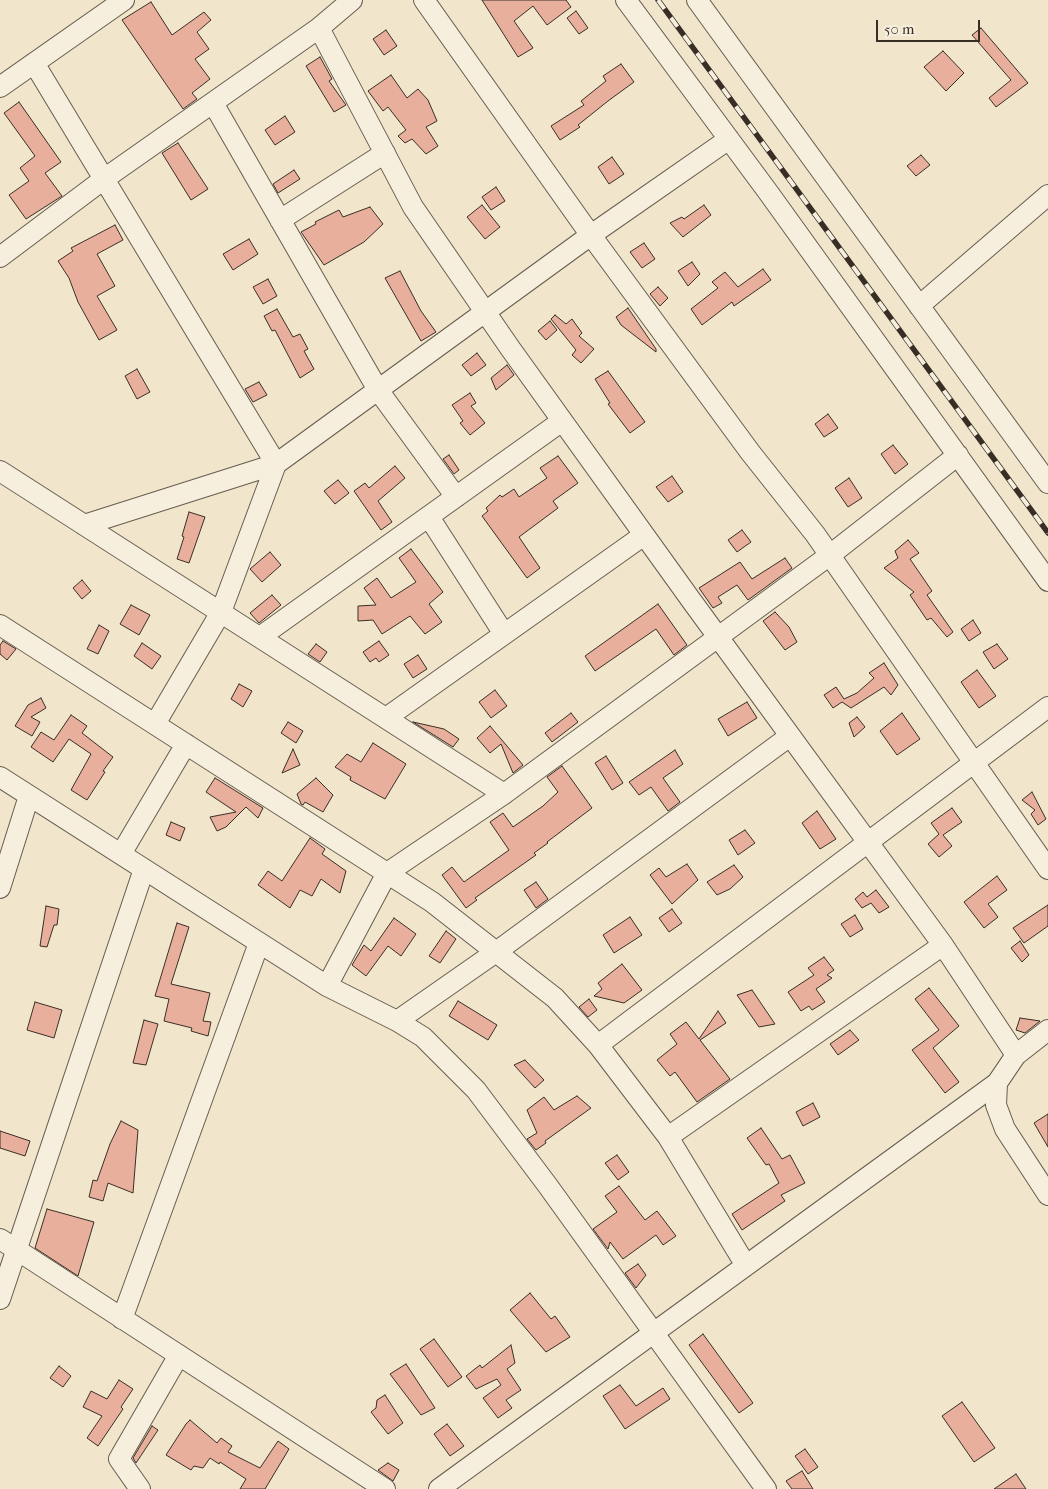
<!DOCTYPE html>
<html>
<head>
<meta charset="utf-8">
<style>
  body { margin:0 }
  #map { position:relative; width:1048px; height:1489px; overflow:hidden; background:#f1e6cb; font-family:"IM FELL French Canon",serif }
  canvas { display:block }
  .scale { position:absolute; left:876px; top:20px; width:104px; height:22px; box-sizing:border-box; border:2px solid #392e26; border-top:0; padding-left:6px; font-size:15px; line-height:18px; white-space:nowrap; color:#392e26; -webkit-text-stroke:4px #f6efdd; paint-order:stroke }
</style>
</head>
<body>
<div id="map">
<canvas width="1048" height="1489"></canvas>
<div class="scale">50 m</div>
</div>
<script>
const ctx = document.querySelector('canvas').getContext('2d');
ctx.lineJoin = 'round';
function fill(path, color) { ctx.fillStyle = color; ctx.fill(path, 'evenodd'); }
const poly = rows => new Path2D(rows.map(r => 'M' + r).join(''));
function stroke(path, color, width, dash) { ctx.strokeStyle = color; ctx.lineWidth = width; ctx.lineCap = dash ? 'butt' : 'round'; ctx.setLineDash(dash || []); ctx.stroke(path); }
const building = poly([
  [482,0,566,0,571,7,547,25,533,6,514,21,533,48,518,57,482,0],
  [151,2,172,35,204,12,211,20,197,32,209,49,195,59,210,79,192,93,197,99,183,109,122,20,151,2],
  [576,11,588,28,579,34,567,18,576,11],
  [981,28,1028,83,996,107,989,98,1011,80,972,35,981,28],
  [386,30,397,46,384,55,373,39,386,30],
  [943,51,964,73,946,91,924,67,943,51],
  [320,57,332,79,329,81,346,105,334,112,306,66,320,57],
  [621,64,634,82,608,101,578,125,580,127,560,140,551,126,584,105,581,101,606,81,603,76,621,64],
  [391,75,407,98,418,89,428,100,437,121,426,127,438,146,426,154,412,139,405,143,398,136,406,130,388,107,383,111,368,91,391,75],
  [19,102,61,162,45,173,62,196,26,219,9,195,29,181,20,168,35,156,4,113,19,102],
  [285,116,295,132,275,145,265,130,285,116],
  [178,143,208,189,191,200,162,153,178,143],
  [921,155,930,165,916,176,907,166,921,155],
  [612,157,624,174,609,184,598,167,612,157],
  [294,170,300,179,278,193,273,184,294,170],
  [496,187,505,201,491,210,482,197,496,187],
  [482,205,500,227,485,239,467,217,482,205],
  [704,205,711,215,683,237,670,223,682,217,684,219,704,205],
  [370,207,383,224,364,242,324,265,301,232,316,224,315,222,339,210,343,217,370,207],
  [115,225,123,240,97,254,115,286,97,296,117,330,99,340,78,302,69,278,58,261,73,251,71,248,115,225],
  [249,239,258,254,233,270,223,254,249,239],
  [644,243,655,259,642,268,630,252,644,243],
  [692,262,700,274,688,286,678,271,692,262],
  [763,269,771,280,734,306,732,302,702,325,691,309,718,288,712,282,725,272,738,287,763,269],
  [400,271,421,311,436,332,421,341,385,278,400,271],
  [268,279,277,296,263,304,253,287,268,279],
  [658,287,668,298,660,306,650,294,658,287],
  [628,308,656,349,656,352,621,325,616,317,628,308],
  [277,309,293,337,300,334,308,349,304,351,314,369,300,378,275,330,272,331,264,316,277,309],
  [555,315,566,324,572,319,582,333,579,336,594,349,581,363,572,355,576,350,551,319,555,315],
  [550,321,557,330,546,340,538,331,550,321],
  [477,353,486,365,471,376,462,365,477,353],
  [507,365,514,375,496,390,491,378,507,365],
  [137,369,150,392,137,399,125,376,137,369],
  [608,371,645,422,630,433,608,404,610,403,595,379,608,371],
  [259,382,267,395,253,402,245,389,259,382],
  [470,393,476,403,471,406,485,423,470,435,460,423,463,421,452,405,470,393],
  [828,414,838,428,824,437,815,424,828,414],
  [893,445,908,464,895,474,881,454,893,445],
  [449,455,459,470,454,474,443,459,449,455],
  [558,456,578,483,553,501,558,508,519,537,540,568,527,578,482,516,488,511,486,508,500,495,502,497,514,489,519,497,547,478,540,468,558,456],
  [395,466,405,478,378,501,392,522,381,530,354,491,365,483,369,488,395,466],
  [672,476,683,492,668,502,656,487,672,476],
  [849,478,862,498,848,507,835,488,849,478],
  [338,480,349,493,335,504,324,491,338,480],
  [189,512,205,517,189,563,177,559,184,537,182,536,189,512],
  [742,530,751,542,737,552,728,540,742,530],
  [908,540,919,553,910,559,932,591,927,595,953,632,947,637,931,618,927,620,910,595,914,592,884,568,898,558,895,551,908,540],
  [411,549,443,592,429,604,442,622,425,634,410,616,382,634,373,620,358,621,358,606,376,605,364,588,377,578,391,598,416,582,399,558,411,549],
  [270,552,281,565,262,582,250,569,270,552],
  [785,558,792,568,748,600,737,585,718,597,722,603,713,608,699,588,740,562,752,579,785,558],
  [82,580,91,591,82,599,73,588,82,580],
  [272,595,281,605,259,623,250,613,272,595],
  [658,604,687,645,674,655,656,629,595,671,585,656,658,604],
  [131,605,150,615,139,635,120,624,131,605],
  [775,612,789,627,797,642,785,650,763,621,775,612],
  [973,620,981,633,969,641,961,629,973,620],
  [99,625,109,631,98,654,87,649,99,625],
  [3,641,16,649,7,660,0,654,0,645,3,641],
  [379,641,389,655,379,662,376,658,370,662,363,652,379,641],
  [142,643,161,656,152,669,134,656,142,643],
  [316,644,327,652,320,662,308,654,316,644],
  [997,644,1008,659,994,669,983,652,997,644],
  [418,655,427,669,413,678,404,664,418,655],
  [884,663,898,685,891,695,884,687,851,708,842,702,833,708,824,695,836,687,844,699,857,693,874,678,869,673,884,663],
  [977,670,996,696,979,708,961,682,977,670],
  [239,684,252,691,243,707,231,699,239,684],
  [495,690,507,706,491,718,479,702,495,690],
  [41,698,46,708,31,717,40,722,32,736,15,726,28,705,41,698],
  [747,702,757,718,728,736,718,719,747,702],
  [571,713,578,722,552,742,545,733,571,713],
  [902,713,920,739,897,755,880,731,902,713],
  [71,715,87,726,82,733,113,757,103,771,105,772,87,800,71,790,91,754,69,739,53,762,31,747,41,732,54,740,71,715],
  [857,717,865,727,854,737,849,723,857,717],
  [288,722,303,731,296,743,281,733,288,722],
  [413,722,444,729,459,739,453,747,413,722],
  [490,726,523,765,513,773,501,744,490,753,477,738,490,726],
  [373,743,406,764,385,799,350,780,351,777,335,767,347,754,361,762,373,743],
  [293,749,300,765,282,773,293,749],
  [675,750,683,764,663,778,680,802,668,811,651,787,639,795,629,782,675,750],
  [606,756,623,783,612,790,595,763,606,756],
  [562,766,592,808,547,842,548,843,534,853,536,855,475,898,477,900,466,908,442,875,452,867,464,882,509,850,490,822,503,813,513,827,543,806,558,792,547,777,562,766],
  [215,778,263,808,258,818,246,807,226,827,217,831,210,817,236,812,206,792,215,778],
  [316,778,333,795,323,812,305,802,303,805,301,804,297,794,316,778],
  [1032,792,1046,819,1038,825,1031,814,1035,810,1022,800,1032,792],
  [952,808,962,822,943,835,952,846,939,857,928,844,939,834,931,823,952,808],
  [817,811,836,839,820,849,802,823,817,811],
  [171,822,185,828,180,841,166,835,171,822],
  [745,830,755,843,738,855,729,840,745,830],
  [310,838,325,849,322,854,346,871,340,893,321,879,312,896,300,890,290,908,258,885,268,871,282,881,310,838],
  [687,864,698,880,672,904,650,875,659,868,666,877,687,864],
  [734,865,743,877,730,889,717,895,707,882,734,865],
  [997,876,1007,890,988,904,998,917,984,928,964,902,997,876],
  [536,882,548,899,536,908,524,890,536,882],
  [876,890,889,907,879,913,871,903,862,908,855,899,863,892,867,897,876,890],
  [1048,905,1048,926,1024,943,1013,928,1048,905],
  [46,906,59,909,57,925,54,925,47,947,40,946,46,906],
  [672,909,682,923,669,932,659,918,672,909],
  [855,915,863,929,850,937,841,924,855,915],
  [630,917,642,935,614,953,603,935,630,917],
  [394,918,416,934,401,956,388,946,366,976,352,965,364,945,371,951,394,918],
  [177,923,189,927,171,984,210,993,203,1021,211,1022,208,1036,191,1031,192,1028,164,1021,169,999,155,996,177,923],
  [446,931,456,939,440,963,429,956,446,931],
  [1020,941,1029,955,1022,962,1011,948,1020,941],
  [824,957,834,970,827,975,832,978,816,989,825,1002,812,1010,809,1006,801,1011,788,992,814,975,808,968,824,957],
  [622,964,642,990,624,1003,594,996,602,989,598,983,622,964],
  [929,988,959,1026,933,1048,959,1082,945,1093,912,1050,939,1030,915,999,929,988],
  [752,990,775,1024,759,1027,737,995,752,990],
  [589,999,597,1010,588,1017,579,1007,589,999],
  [458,1001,497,1025,488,1040,449,1016,458,1001],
  [35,1002,62,1010,54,1038,27,1030,35,1002],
  [718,1011,726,1023,700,1040,730,1079,697,1102,675,1072,670,1076,657,1060,677,1044,670,1034,686,1022,699,1039,718,1011],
  [1020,1018,1040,1021,1025,1033,1016,1030,1020,1018],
  [144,1020,158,1024,146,1065,133,1063,144,1020],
  [850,1030,859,1040,838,1055,830,1044,850,1030],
  [525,1060,544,1080,535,1088,514,1065,525,1060],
  [577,1096,591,1108,545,1141,546,1143,536,1150,527,1139,537,1133,527,1110,544,1097,554,1110,577,1096],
  [813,1103,820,1117,803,1126,796,1112,813,1103],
  [1048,1114,1048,1147,1034,1123,1048,1114],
  [121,1121,138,1130,133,1193,108,1183,103,1201,89,1197,93,1180,97,1181,110,1144,121,1121],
  [761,1128,782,1159,790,1155,805,1183,781,1195,785,1201,742,1230,732,1214,779,1183,769,1164,766,1165,747,1138,761,1128],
  [0,1131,30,1141,25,1156,0,1148,0,1131],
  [617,1155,629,1172,618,1180,605,1163,617,1155],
  [619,1186,645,1220,657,1211,676,1236,663,1245,656,1235,623,1259,610,1242,608,1249,593,1229,617,1212,605,1196,619,1186],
  [47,1209,94,1222,78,1276,35,1248,47,1209],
  [638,1264,646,1275,636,1288,625,1273,638,1264],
  [530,1293,551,1319,555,1316,570,1337,546,1352,510,1310,530,1293],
  [703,1334,753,1403,739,1413,689,1345,703,1334],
  [434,1339,462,1377,448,1387,420,1349,434,1339],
  [511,1345,515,1363,507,1369,521,1390,506,1400,512,1408,498,1418,483,1398,501,1385,497,1379,476,1389,466,1376,480,1365,482,1368,511,1345],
  [406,1364,435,1408,421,1415,390,1374,406,1364],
  [59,1366,71,1376,63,1387,50,1378,59,1366],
  [119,1380,133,1389,121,1407,123,1409,98,1446,87,1438,102,1416,83,1407,91,1391,107,1399,119,1380],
  [620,1385,636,1406,663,1388,670,1399,625,1429,603,1396,620,1385],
  [385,1395,403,1423,388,1434,371,1412,376,1408,377,1400,385,1395],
  [962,1402,995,1448,974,1462,942,1416,962,1402],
  [190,1420,217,1443,221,1438,232,1446,228,1452,260,1468,278,1441,289,1449,265,1489,240,1489,246,1479,220,1462,219,1464,210,1458,203,1468,194,1466,191,1470,166,1455,186,1424,190,1420],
  [447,1424,464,1446,450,1456,434,1434,447,1424],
  [152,1426,158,1430,136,1463,133,1458,152,1426],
  [805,1449,818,1467,808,1474,795,1456,805,1449],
  [388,1463,399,1470,393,1481,378,1470,388,1463],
  [802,1471,813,1489,792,1489,786,1481,802,1471],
  [1016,1474,1026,1489,994,1489,1016,1474]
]);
fill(building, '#e9af9d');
stroke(building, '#392e26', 1);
const minor = poly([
  [352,0,319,28,413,207,510,348,691,600,943,945,1016,1055],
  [424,0,582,223,750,452,815,534,1048,869],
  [626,0,768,192,1048,581],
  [697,0,1048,483],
  [34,63,276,464,221,612,155,724],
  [0,87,124,0],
  [213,103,378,390,456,497],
  [280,220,385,153],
  [0,257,104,179,319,28],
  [919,306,1048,195],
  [0,471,504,794],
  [429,517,504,634],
  [84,525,276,464,591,235,729,139],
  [0,625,432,902,555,998,598,1045,668,1137,745,1264],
  [260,637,562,421],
  [386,718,644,535],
  [0,777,327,986,397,1021,423,1037,476,1090,548,1186,766,1489],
  [121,854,186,744],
  [0,888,29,796],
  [327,986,387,873,504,794,830,555,958,455],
  [397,1021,496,952,790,736],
  [1048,1030,1016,1055,997,1083,996,1105,1005,1129,1048,1195],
  [598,1045,1048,707],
  [668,1137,943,945],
  [0,1239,385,1489],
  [0,1299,144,869],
  [122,1319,259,943],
  [140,1489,119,1459,179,1355],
  [439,1489,997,1083]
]);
stroke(minor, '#675c4f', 22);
stroke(minor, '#f6efdd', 20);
const rail = poly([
  [658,0,1048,533]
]);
stroke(rail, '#392e26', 5.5);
stroke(rail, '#f6efdd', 4, [11]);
</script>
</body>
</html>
